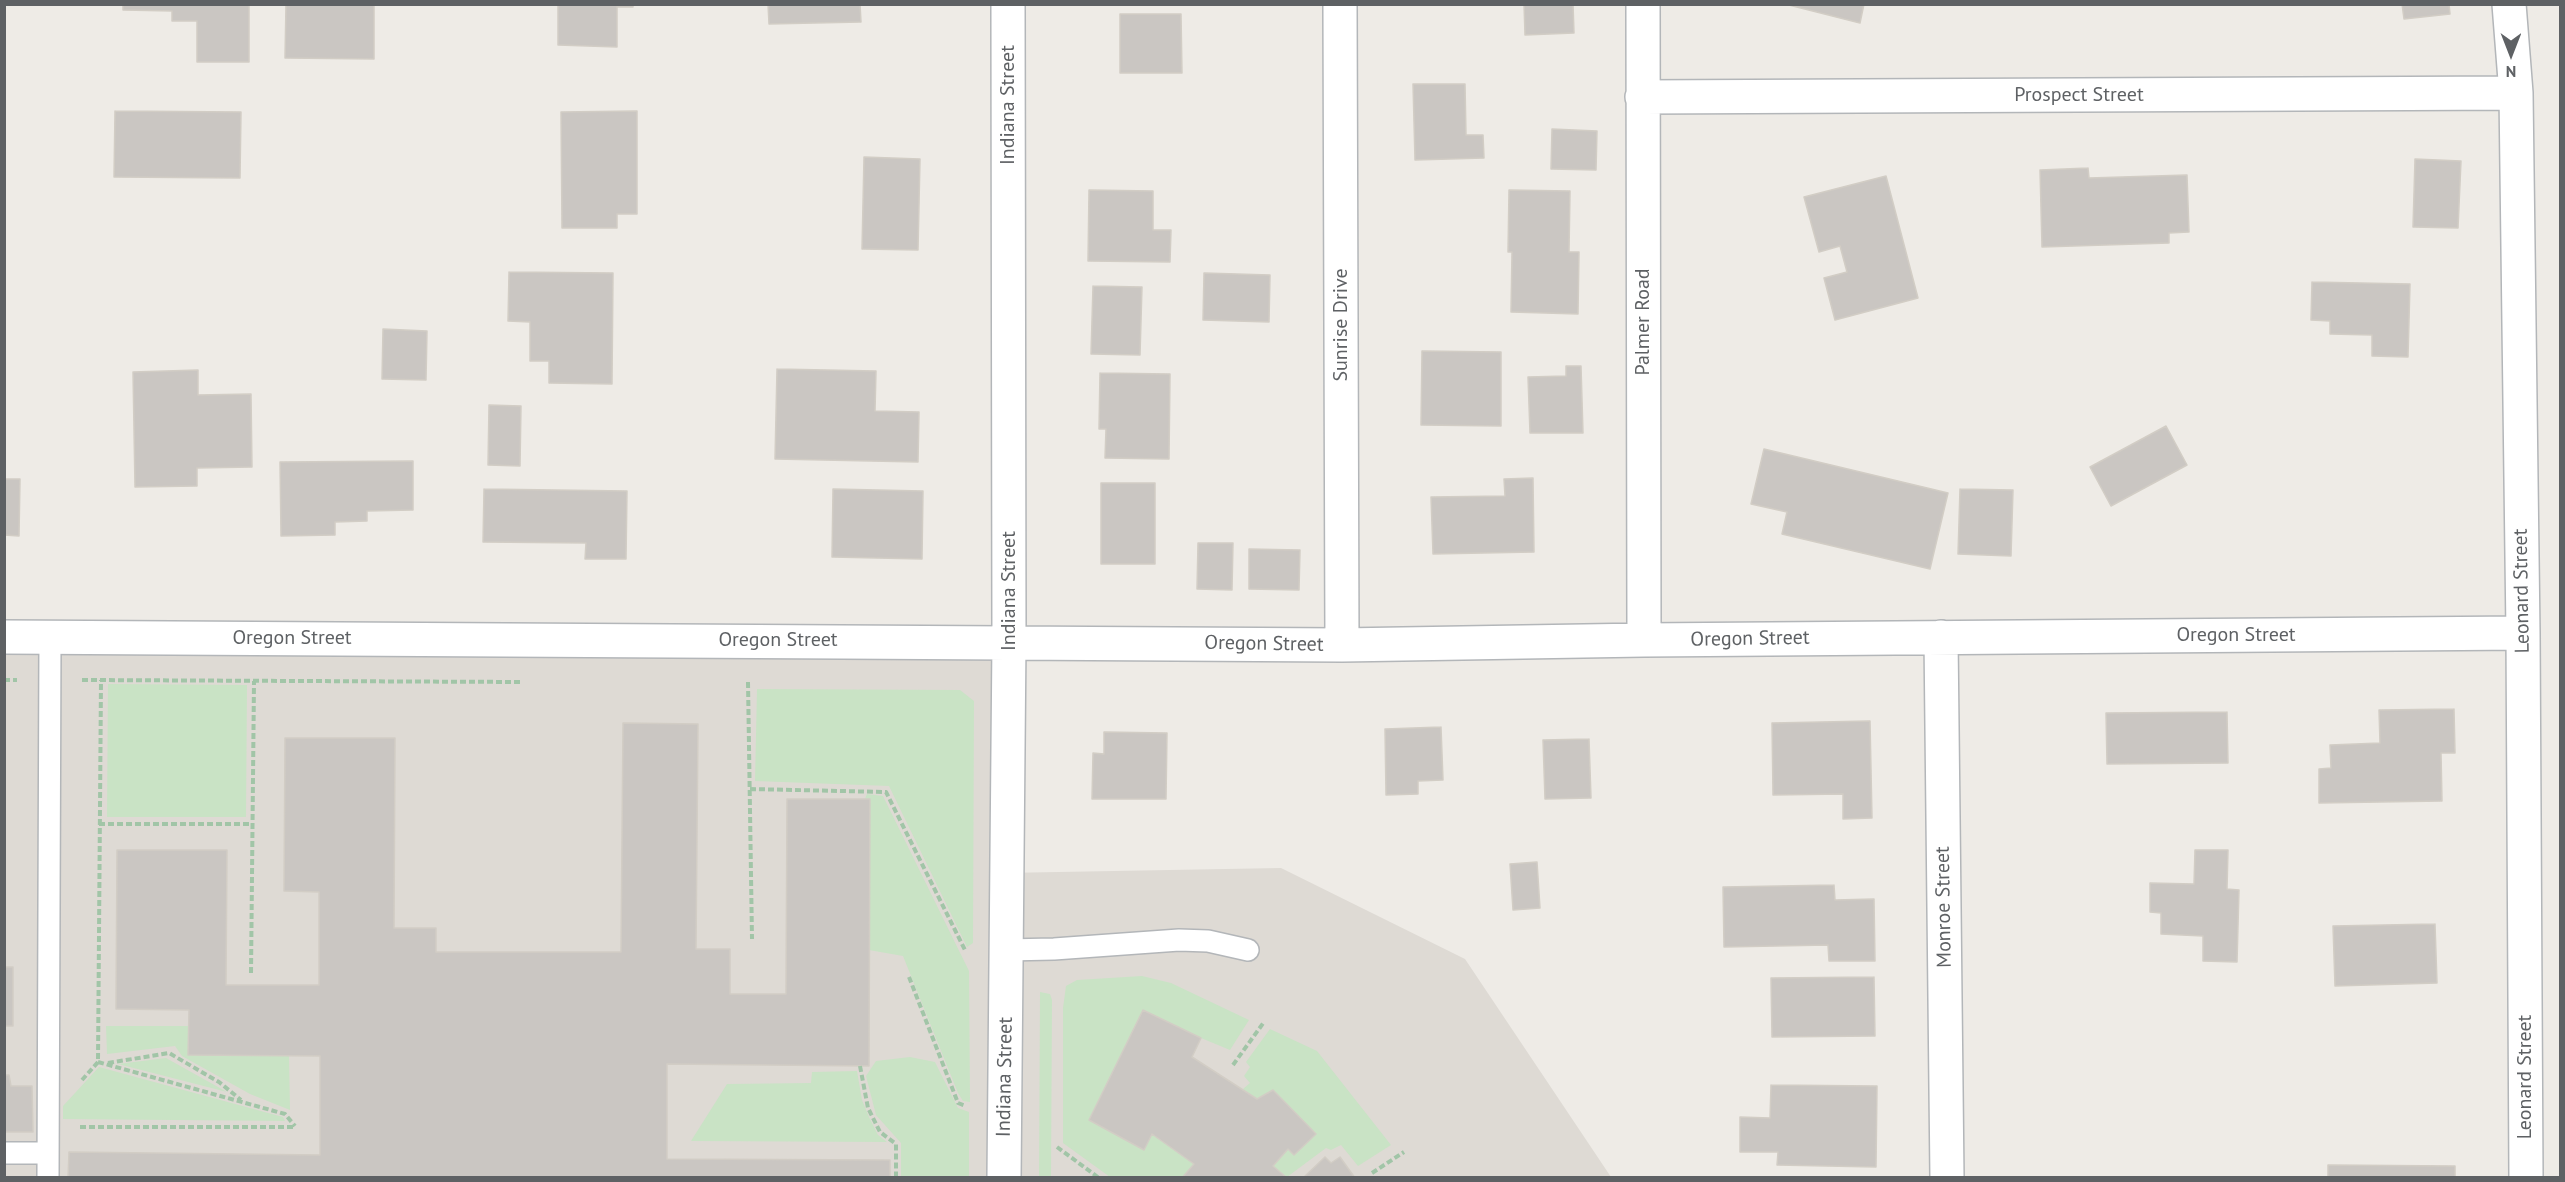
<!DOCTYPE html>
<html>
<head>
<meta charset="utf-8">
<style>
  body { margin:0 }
  #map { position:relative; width:2565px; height:1182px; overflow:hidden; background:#eeebe6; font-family:"PT Sans",sans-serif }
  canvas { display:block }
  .frame { position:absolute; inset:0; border:6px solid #5e6164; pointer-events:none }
  .north { position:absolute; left:2481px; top:24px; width:60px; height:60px; -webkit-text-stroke:4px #fff; paint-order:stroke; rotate:180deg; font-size:16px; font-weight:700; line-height:24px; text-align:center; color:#5e6164 }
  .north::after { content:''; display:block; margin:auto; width:21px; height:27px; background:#5e6164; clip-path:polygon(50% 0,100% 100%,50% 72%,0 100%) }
</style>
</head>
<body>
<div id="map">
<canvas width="2565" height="1182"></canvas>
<div class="frame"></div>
<div class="north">N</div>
</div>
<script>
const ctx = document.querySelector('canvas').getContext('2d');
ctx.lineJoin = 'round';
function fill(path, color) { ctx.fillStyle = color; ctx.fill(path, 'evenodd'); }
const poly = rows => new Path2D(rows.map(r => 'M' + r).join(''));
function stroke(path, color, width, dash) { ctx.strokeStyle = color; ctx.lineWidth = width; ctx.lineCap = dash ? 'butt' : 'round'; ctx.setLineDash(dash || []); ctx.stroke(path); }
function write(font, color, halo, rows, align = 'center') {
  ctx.font = font + ' "PT Sans",sans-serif'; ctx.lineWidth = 4.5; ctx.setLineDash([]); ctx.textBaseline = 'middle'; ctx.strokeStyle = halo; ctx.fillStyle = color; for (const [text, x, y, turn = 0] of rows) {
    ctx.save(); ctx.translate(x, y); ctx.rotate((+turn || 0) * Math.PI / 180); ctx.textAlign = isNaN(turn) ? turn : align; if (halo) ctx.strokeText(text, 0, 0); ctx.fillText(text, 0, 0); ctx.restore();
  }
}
fill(poly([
  [5,642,1006,647,1003,873,1281,868,1465,959,1611,1177,5,1178]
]), '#dedad4');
fill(poly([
  [108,684,247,685,246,817,107,817],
  [757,689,960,690,974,701,973,943,967,947,889,786,755,781],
  [867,794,883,796,969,971,970,1102,963,1101,958,1093,903,956,869,950,870,800,865,799],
  [1142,976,1171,983,1249,1020,1230,1050,1201,1038,1143,1011,1089,1119,1144,1150,1152,1134,1194,1164,1182,1177,1110,1177,1063,1143,1063,1008,1066,986,1077,980],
  [1040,992,1050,994,1052,1000,1051,1177,1039,1177],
  [106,1026,189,1026,289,1055,290,1110,250,1094,182,1056,175,1046,107,1054],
  [1270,1029,1317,1051,1391,1145,1358,1166,1341,1145,1331,1150,1326,1148,1287,1177,1273,1166,1288,1149,1294,1154,1316,1134,1273,1090,1257,1099,1243,1089,1250,1083,1244,1076,1250,1067,1246,1062],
  [910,1057,935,1062,958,1108,969,1112,969,1177,901,1177,901,1143,876,1115,866,1076,876,1061],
  [166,1058,227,1092,118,1064],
  [99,1067,283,1117,285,1121,63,1119,63,1106],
  [857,1071,862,1100,869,1117,878,1135,887,1142,691,1141,727,1084,811,1083,812,1072]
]), '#c9e3c5');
const building = poly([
  [123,4,249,4,249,62,197,62,197,21,172,21,172,11,123,10,123,4],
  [286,4,374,5,374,59,285,58,286,4],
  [558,4,633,4,633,7,617,7,617,47,558,45,558,4],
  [768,4,860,4,861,22,769,24,768,4],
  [1524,4,1573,4,1574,33,1525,35,1524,4],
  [1785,4,1864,4,1860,23,1785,4],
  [2402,4,2449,4,2450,14,2404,19,2402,4],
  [1120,14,1181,14,1182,73,1120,73,1120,14],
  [1413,84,1465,84,1466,135,1483,135,1484,158,1415,160,1413,84],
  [115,111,241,112,240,178,114,177,115,111],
  [637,111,637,214,617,214,617,228,562,228,561,112,637,111],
  [1552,129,1597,131,1596,170,1551,169,1552,129],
  [864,157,920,159,918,250,862,249,864,157],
  [2415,159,2461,161,2458,228,2413,227,2415,159],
  [2088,168,2089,178,2187,175,2189,232,2169,233,2169,243,2042,247,2040,170,2088,168],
  [1886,176,1918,298,1835,320,1824,278,1847,272,1840,246,1819,252,1804,197,1886,176],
  [1089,190,1153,191,1153,230,1171,230,1170,262,1088,261,1089,190],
  [1509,190,1570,191,1569,252,1579,252,1578,314,1511,312,1512,252,1508,252,1509,190],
  [509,272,613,273,612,384,549,383,549,361,530,361,530,322,508,321,509,272],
  [1204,273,1270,275,1269,322,1203,320,1204,273],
  [2312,282,2410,284,2408,357,2372,356,2372,335,2330,334,2330,321,2311,320,2312,282],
  [1093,286,1142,287,1140,355,1091,354,1093,286],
  [383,329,427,331,426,380,382,379,383,329],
  [1422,351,1501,352,1501,426,1421,425,1422,351],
  [1566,366,1581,366,1583,433,1530,433,1528,377,1566,376,1566,366],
  [777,369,876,371,875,411,919,412,918,462,775,459,777,369],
  [198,370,198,395,251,394,252,467,197,468,197,486,135,487,133,372,198,370],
  [1100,373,1170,374,1169,459,1105,458,1106,429,1099,429,1100,373],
  [489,405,521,406,520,466,488,465,489,405],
  [2166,426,2187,465,2111,506,2090,467,2166,426],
  [1764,449,1948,493,1930,569,1782,534,1787,512,1751,504,1764,449],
  [413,461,413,510,367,511,367,521,335,522,335,535,281,536,280,462,413,461],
  [1533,478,1534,552,1433,554,1431,497,1505,496,1504,479,1533,478],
  [4,479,20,479,19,536,4,535,4,479],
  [1101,483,1155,483,1155,564,1101,564,1101,483],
  [484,489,627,491,626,559,585,559,586,543,483,542,484,489],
  [833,489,923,491,922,559,832,557,833,489],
  [1960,489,2013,490,2011,556,1958,554,1960,489],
  [1198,543,1233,543,1232,590,1197,589,1198,543],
  [1249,549,1300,550,1299,590,1249,589,1249,549],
  [2454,709,2455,753,2441,753,2442,801,2319,803,2319,769,2331,768,2330,745,2380,743,2379,710,2454,709],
  [2227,712,2228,763,2107,764,2106,713,2227,712],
  [1870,721,1872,818,1843,819,1843,794,1773,795,1772,723,1870,721],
  [623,723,698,724,696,949,730,949,730,994,786,994,787,799,870,799,869,1066,667,1064,667,1159,890,1160,890,1178,68,1178,69,1152,320,1155,320,1056,188,1055,189,1010,116,1009,117,850,227,850,226,985,319,985,319,892,284,891,285,738,395,738,394,928,436,928,436,952,621,952,623,723],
  [1441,727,1443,780,1418,781,1418,794,1386,795,1385,729,1441,727],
  [1104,732,1167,733,1166,799,1092,799,1093,753,1104,754,1104,732],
  [1589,739,1591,798,1545,799,1543,740,1589,739],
  [2195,850,2228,850,2227,889,2239,890,2237,962,2203,961,2203,936,2161,934,2161,913,2150,912,2150,883,2194,884,2195,850],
  [1537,862,1540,908,1513,910,1510,864,1537,862],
  [1834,885,1835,900,1874,899,1875,961,1829,961,1828,945,1724,947,1723,887,1834,885],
  [2435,924,2437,983,2335,986,2333,926,2435,924],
  [4,967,13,967,13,1026,4,1026,4,967],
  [1874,977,1875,1036,1772,1037,1771,978,1874,977],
  [1143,1010,1201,1038,1192,1057,1257,1099,1273,1090,1316,1134,1294,1155,1288,1149,1273,1166,1287,1178,1182,1178,1194,1164,1152,1134,1144,1150,1089,1120,1143,1010],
  [4,1075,9,1075,11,1086,32,1086,33,1132,4,1132,4,1075],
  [1771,1085,1877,1086,1876,1167,1777,1165,1778,1152,1740,1152,1740,1117,1770,1118,1771,1085],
  [1325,1157,1331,1163,1340,1157,1355,1178,1303,1178,1325,1157],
  [2328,1165,2455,1166,2455,1178,2328,1178,2328,1165]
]);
fill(building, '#cac6c2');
stroke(building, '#d2cdc5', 1.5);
const service = poly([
  [1006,950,1054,949,1179,940,1208,941,1248,950],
  [4,1153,48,1153],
  [48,1178,50,637]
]);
const minor = poly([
  [1340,4,1342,645],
  [1643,4,1644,640],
  [2509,4,2516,93,2523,633,2526,1178],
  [1642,97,2516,93],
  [4,637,1342,645,1644,640,2523,633],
  [1941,637,1947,1178],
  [1004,1178,1009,641,1008,4]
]);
stroke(service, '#b3b6b9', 24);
stroke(minor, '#b3b6b9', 36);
stroke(poly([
  [4,680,17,680],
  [82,680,521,682],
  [748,682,752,939],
  [750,789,886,792,966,952],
  [99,824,252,824],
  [251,973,254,681],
  [909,977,958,1103,966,1106],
  [98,1062,285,1114,295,1126],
  [108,1063,169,1053,219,1082,241,1100],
  [1233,1065,1264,1022],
  [860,1066,868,1108,880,1132,896,1144,896,1178],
  [82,1080,98,1062,101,680],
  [80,1127,295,1127],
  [1057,1147,1099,1178],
  [1372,1173,1404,1152]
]), '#a1c5a7', 4, [6, 3]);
stroke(service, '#fff', 21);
stroke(minor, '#fff', 33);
write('20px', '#5e6164', '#fff', [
  ["Prospect Street",2079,95],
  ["Indiana Street",1008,105,-90],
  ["Palmer Road",1643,322,-90],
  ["Sunrise Drive",1341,325,-90],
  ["Indiana Street",1009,591,-90],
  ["Leonard Street",2522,591,-91],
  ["Oregon Street",2236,635],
  ["Oregon Street",292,638],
  ["Oregon Street",1750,639,-1],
  ["Oregon Street",778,640],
  ["Oregon Street",1264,644,1],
  ["Monroe Street",1944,907,-91],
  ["Indiana Street",1005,1077,-89],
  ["Leonard Street",2525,1077,-90]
]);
</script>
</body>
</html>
